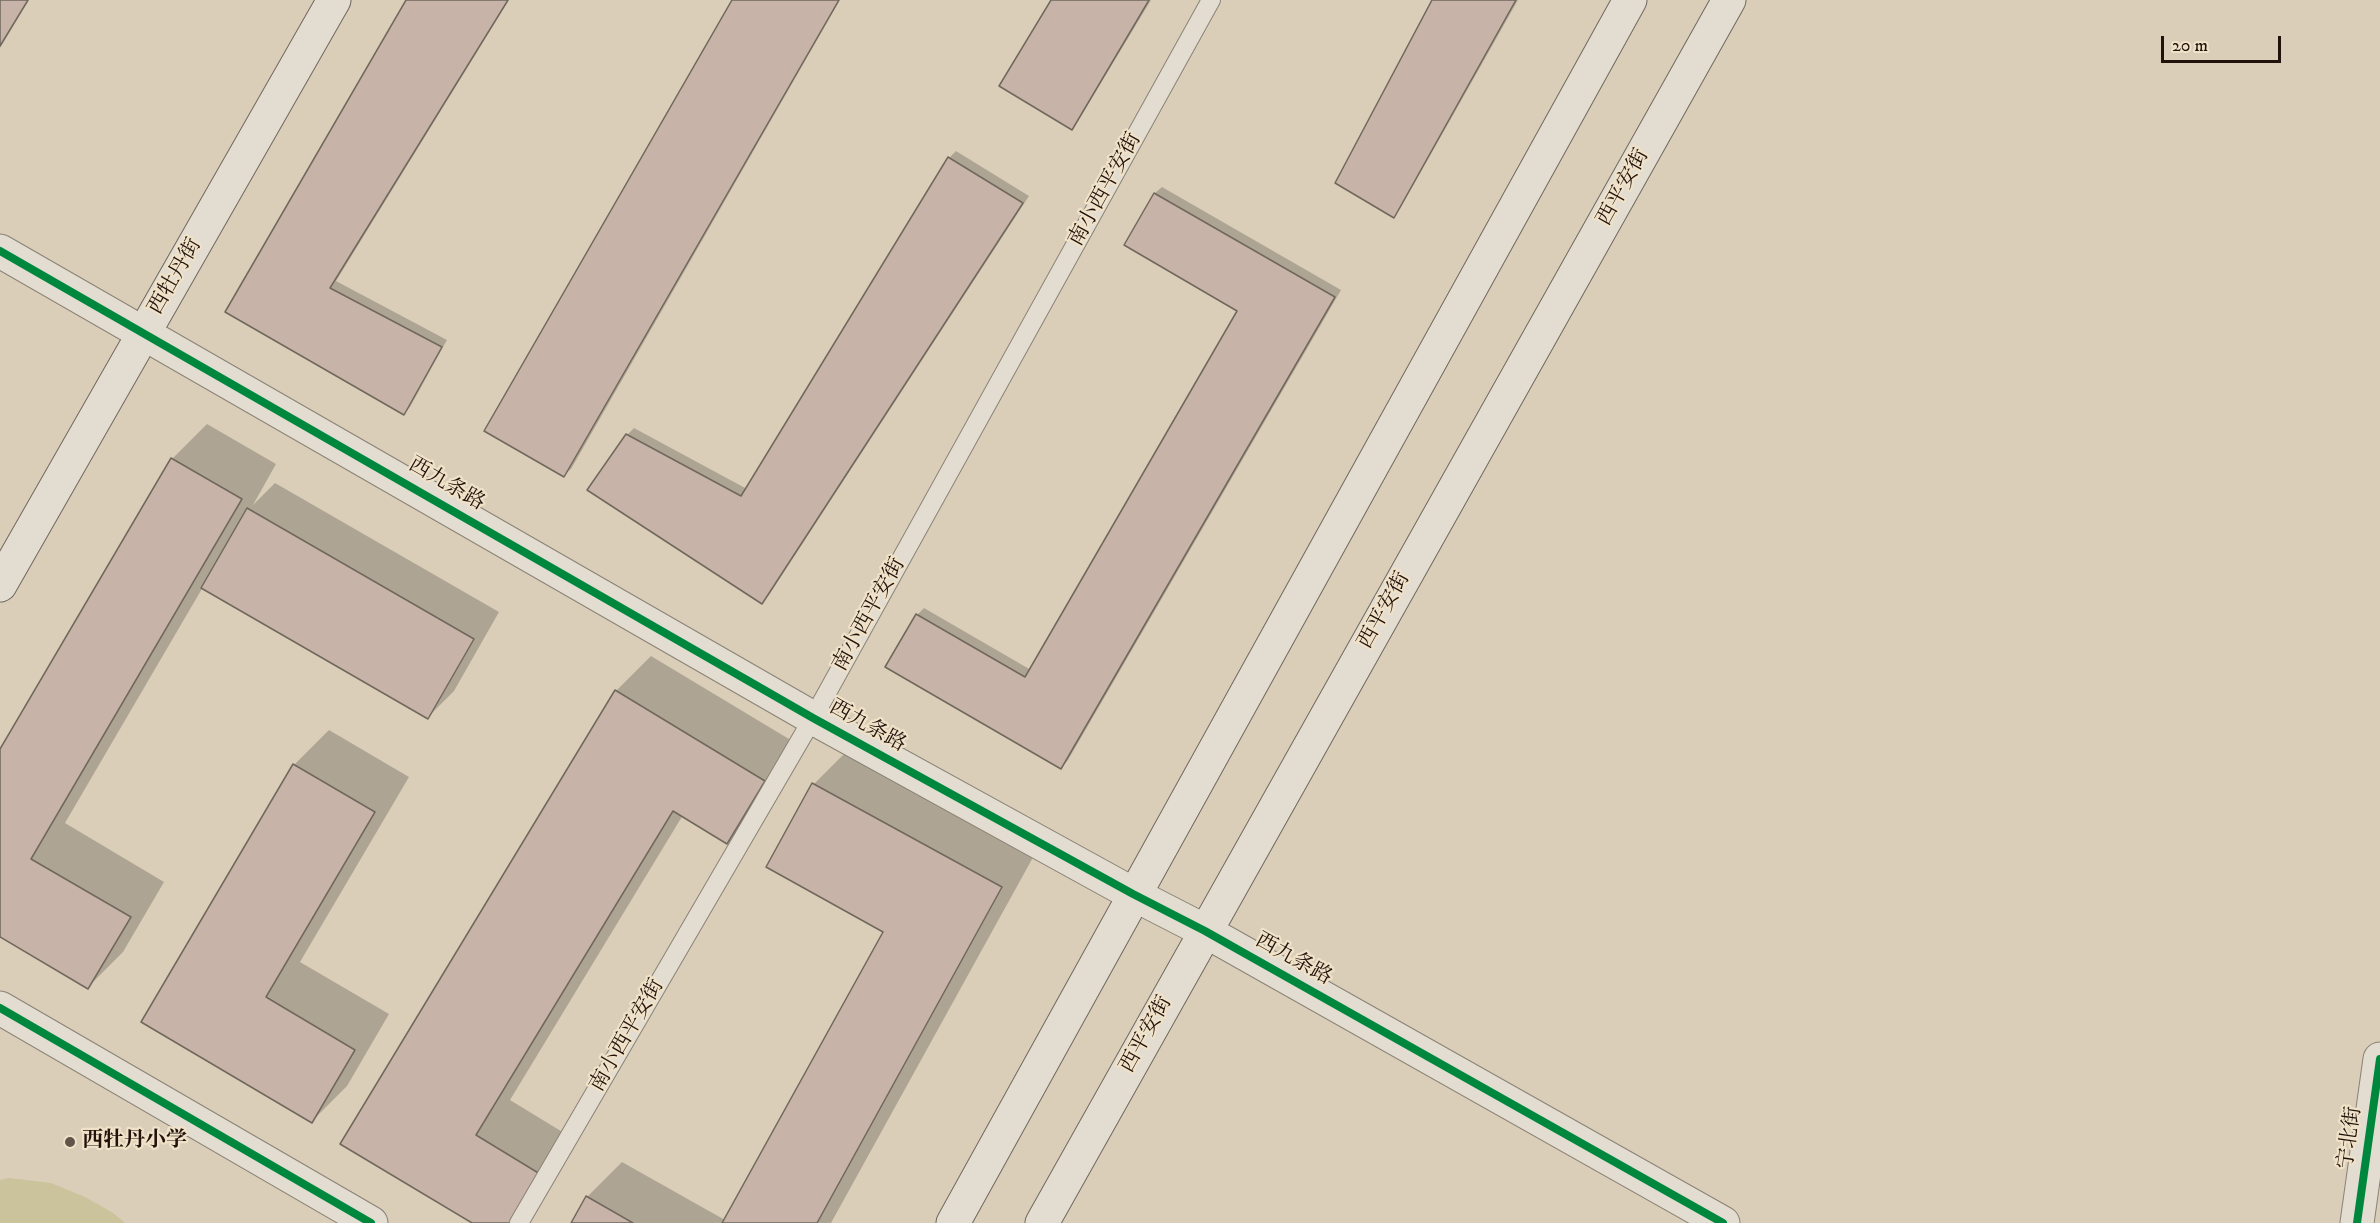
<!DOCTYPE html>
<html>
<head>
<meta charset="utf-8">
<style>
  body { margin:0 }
  #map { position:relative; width:2380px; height:1223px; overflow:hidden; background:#daceb8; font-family:"IM FELL DW Pica",serif }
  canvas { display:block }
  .scale { position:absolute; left:2161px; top:36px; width:120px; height:27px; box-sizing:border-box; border:3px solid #21120c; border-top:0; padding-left:8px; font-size:18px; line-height:21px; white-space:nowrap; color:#21120c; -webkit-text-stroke:4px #f0e2c8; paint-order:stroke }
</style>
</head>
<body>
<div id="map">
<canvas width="2380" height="1223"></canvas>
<div class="scale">20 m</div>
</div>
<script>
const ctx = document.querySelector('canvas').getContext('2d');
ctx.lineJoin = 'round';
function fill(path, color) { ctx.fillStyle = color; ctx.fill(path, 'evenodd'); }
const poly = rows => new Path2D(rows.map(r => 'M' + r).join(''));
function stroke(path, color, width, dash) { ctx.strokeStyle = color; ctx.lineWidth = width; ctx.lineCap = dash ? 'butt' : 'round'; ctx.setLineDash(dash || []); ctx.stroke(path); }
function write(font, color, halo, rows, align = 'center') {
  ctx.font = font + ' "IM FELL DW Pica","Noto Serif SC",serif'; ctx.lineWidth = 4.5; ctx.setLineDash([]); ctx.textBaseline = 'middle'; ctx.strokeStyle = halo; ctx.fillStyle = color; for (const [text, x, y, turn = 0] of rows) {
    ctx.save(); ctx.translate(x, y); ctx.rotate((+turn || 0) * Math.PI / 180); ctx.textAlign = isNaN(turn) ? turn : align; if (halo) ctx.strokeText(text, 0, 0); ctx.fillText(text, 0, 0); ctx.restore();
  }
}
fill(poly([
  [9,1178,51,1183,85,1197,113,1213,125,1223,0,1223,0,1180]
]), '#cac39b');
fill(poly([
  [0,0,29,0,0,48],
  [408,0,509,0,336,281,447,340,410,407,404,414,227,312],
  [734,0,840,0,571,469,564,475],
  [1052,0,1151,0,1078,121,1072,128],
  [1434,0,1518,0,1400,209,1393,216],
  [956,151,1029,196,769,595,762,602,627,435,634,428,747,489,949,158],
  [1162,187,1341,290,1068,760,1061,767,917,615,924,608,1031,670,1239,310,1126,245,1155,193],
  [207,424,276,464,253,505,275,483,499,612,454,691,428,717,203,587,65,823,164,882,123,952,88,987,0,935,0,752,172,459],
  [651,656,799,745,762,807,727,842,683,815,510,1100,574,1139,515,1223,475,1223,342,1143,616,691],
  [329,730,409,777,300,962,389,1014,347,1086,312,1121,143,1022,294,765],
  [849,749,1036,852,831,1223,572,1223,587,1197,622,1162,725,1220,885,931,768,867,814,784]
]), '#0003');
const building = poly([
  [0,0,28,0,0,46,0,0],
  [406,0,508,0,330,288,442,347,404,415,225,312,406,0],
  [732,0,839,0,564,477,484,431,732,0],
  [1051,0,1149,0,1072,130,999,86,1051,0],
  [1432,0,1516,0,1394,218,1335,183,1432,0],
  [948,157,1023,203,762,604,587,490,626,434,741,496,948,157],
  [1154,193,1335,297,1061,769,885,667,916,614,1025,677,1237,311,1124,245,1154,193],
  [171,458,242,499,31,859,131,917,88,989,0,937,0,749,171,458],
  [247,508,474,639,428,719,201,588,247,508],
  [615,690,765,781,727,844,673,811,476,1135,540,1174,510,1223,472,1223,340,1144,615,690],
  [293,764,375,812,266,997,355,1050,312,1123,141,1022,293,764],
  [812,783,1002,887,817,1223,722,1223,883,932,766,867,812,783],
  [586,1196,633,1223,571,1223,586,1196]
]);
fill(building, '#c7b3a7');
stroke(building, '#70685d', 1.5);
const service = poly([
  [519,1223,813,718,1211,0]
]);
const minor = poly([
  [0,1008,371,1223]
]);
const tertiary = poly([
  [0,251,813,718,1133,894,1205,931,1723,1223],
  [2357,1223,2380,1059]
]);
const secondary = poly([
  [0,585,334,0],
  [953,1223,1630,0],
  [1042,1223,1729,0]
]);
stroke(service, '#8a8275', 20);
stroke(minor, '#8a8275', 35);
stroke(tertiary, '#8a8275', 35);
stroke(secondary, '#70685d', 35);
stroke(service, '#e2dcd1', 18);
stroke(minor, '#e2dcd1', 33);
stroke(tertiary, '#e2dcd1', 33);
stroke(secondary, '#e2dcd1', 33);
stroke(poly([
  [0,251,813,718,1133,894,1205,931,1723,1223],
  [0,1008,371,1223],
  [2357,1223,2380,1059]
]), '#00873e', 8);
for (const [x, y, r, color] of [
  [70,1142,6,"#625448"]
]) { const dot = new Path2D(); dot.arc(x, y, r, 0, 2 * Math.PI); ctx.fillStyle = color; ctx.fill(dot); stroke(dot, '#f0e2c8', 2); }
write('21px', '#21120c', '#f0e2c8', [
  ["西平安街",1624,188,-61],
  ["南小西平安街",1106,190,-61],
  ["西牡丹街",176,277,-60],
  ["西九条路",446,485,30],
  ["西平安街",1385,611,-61],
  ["南小西平安街",870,615,-61],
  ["西九条路",867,727,29],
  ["西九条路",1293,960,29],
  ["西平安街",1147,1035,-61],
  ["南小西平安街",628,1036,-60],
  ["宁北街",2351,1138,-82]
]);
write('bold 21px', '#21120c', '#f0e2c8', [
  ["西牡丹小学",82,1142]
], 'left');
</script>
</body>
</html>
